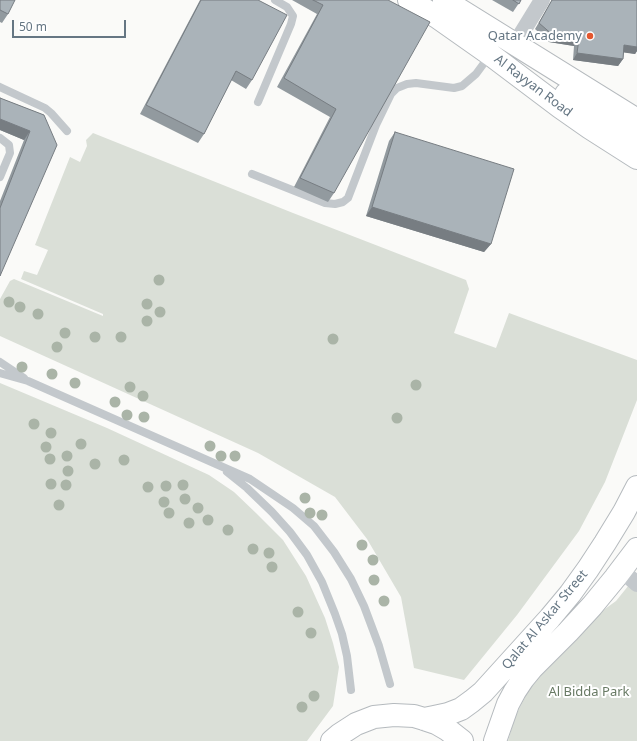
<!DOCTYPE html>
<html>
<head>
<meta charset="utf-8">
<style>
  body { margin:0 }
  #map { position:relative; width:637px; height:741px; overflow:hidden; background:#fafaf8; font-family:"Noto Sans",sans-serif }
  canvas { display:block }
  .scale { position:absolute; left:12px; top:20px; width:114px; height:18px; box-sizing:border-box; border:2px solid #657683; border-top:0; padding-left:5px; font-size:12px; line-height:14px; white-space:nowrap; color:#657683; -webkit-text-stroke:3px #fff; paint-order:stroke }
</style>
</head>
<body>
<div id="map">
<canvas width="637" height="741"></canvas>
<div class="scale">50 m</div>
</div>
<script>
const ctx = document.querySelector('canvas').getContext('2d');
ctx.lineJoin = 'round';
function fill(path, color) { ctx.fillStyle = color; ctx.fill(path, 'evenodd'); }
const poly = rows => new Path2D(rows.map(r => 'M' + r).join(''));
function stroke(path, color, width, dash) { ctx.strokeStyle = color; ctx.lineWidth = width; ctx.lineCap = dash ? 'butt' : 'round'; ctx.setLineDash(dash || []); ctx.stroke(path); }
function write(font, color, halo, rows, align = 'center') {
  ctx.font = font + ' "Noto Sans",sans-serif'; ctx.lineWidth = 4; ctx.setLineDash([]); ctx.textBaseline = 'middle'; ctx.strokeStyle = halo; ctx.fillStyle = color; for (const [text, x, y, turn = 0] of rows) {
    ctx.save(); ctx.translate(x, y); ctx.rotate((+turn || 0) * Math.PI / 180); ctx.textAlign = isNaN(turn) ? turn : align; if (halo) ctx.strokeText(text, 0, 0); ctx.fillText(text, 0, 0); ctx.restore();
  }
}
fill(poly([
  [93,133,293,213,466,280,469,289,454,333,496,348,509,313,637,360,637,400,605,482,579,531,517,615,464,680,414,668,401,597,367,539,335,497,258,453,0,336,0,299,10,281,14,279,103,316,103,314,21,279,24,271,37,275,48,250,35,245,70,157,80,162,87,146,86,140],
  [0,383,107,428,209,475,234,492,256,513,283,540,306,576,325,618,333,643,339,667,333,706,307,741,0,741],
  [637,575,637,741,508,741,512,727,516,715,532,683,587,622,616,601]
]), '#dadfd7');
const primary = poly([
  [409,0,437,17,491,55,560,107,590,128,637,158],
  [444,0,637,120],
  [566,94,636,139],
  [424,719,434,717,448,714,461,709,472,701,483,692,550,618,570,594,588,569,605,543,624,512,637,487],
  [332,741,339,735,356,724,374,717,394,715,414,716,424,719,436,723,448,730,462,741],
  [495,741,508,704,515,691,523,679,532,668,568,632,592,606,615,578,637,549]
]);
stroke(primary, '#b5babe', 24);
stroke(poly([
  [0,87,45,108,51,113,67,131],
  [258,102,291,24,293,16,287,7,275,0],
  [0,138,9,145,10,153,0,177],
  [252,174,325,203,335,204,343,202,348,198,376,125,391,94,397,88,407,84,416,83,454,88,462,86,476,74,490,55],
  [0,362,24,378],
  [0,373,28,381,250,479,293,508,314,526,334,552,351,579,364,606,379,646,390,684],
  [227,472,247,488,272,512,290,532,307,555,322,582,335,614,342,634,347,656,351,690]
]), '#c3c8cc', 8);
stroke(poly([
  [515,44,542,0],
  [621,570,637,584]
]), '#c3c8cc', 16);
stroke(primary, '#fff', 22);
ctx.fillStyle = '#aab4a7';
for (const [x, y] of [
  [159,280],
  [9,302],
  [147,304],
  [20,307],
  [160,312],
  [38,314],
  [147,321],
  [65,333],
  [95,337],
  [121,337],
  [333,339],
  [57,347],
  [22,367],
  [52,374],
  [75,383],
  [416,385],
  [130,387],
  [143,396],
  [115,402],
  [127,415],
  [144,417],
  [397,418],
  [34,424],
  [51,433],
  [81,444],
  [210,446],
  [46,447],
  [67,456],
  [221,456],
  [235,456],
  [50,459],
  [124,460],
  [95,464],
  [68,471],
  [51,484],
  [66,485],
  [183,485],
  [166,486],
  [148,487],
  [305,498],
  [185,499],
  [164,502],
  [59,505],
  [198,508],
  [169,513],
  [310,513],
  [322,515],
  [208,520],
  [189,523],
  [228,530],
  [362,545],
  [253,549],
  [269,553],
  [373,560],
  [272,567],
  [374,580],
  [384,601],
  [298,612],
  [311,633],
  [314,696],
  [302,707]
]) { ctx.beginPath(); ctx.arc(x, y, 5.5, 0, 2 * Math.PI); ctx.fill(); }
fill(poly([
  [0,0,8,14,2,23,0,22],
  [200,0,258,0,252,80,246,89,231,80,204,134,198,143,140,114],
  [292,0,388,0,334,193,328,202,294,187,330,117,277,87,317,14],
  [492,0,521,0,513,12],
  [552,0,637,0,637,51,635,54,624,52,623,59,618,66,573,60,574,46,549,42,535,29],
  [0,98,44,115,0,276,0,201,24,140,0,130],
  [395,132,491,244,484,252,366,216,389,141]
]), '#929a9f');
fill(poly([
  [554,36,579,39,574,46,549,42],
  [624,45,637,47,637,51,635,54,620,52],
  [577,53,623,59,618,66,573,60],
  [0,119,30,131,24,140,0,130],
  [372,207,491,244,484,252,366,216]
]), '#777d82');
const building = poly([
  [0,0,15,0,8,14,0,10,0,0],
  [201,0,258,0,287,15,252,80,236,71,204,134,146,105,201,0],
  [313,0,388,0,430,22,334,193,300,178,336,109,284,78,323,5,313,0],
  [513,0,521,0,519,4,513,0],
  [552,0,637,0,637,47,624,45,623,59,577,53,579,39,554,36,539,23,552,0],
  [0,98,44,115,57,145,0,276,0,208,30,131,0,119,0,98],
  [395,132,514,169,491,244,372,207,395,132]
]);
fill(building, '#aab3b9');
stroke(building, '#777d82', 1);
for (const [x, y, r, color] of [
  [590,36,4,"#e4572e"]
]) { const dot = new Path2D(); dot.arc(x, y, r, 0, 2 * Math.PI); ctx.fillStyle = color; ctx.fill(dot); stroke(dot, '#fff', 1.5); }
write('13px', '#657683', '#fff', [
  ["Qatar Academy",582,36]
], 'right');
write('13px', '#657683', '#fff', [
  ["Al Rayyan Road",533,86,37],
  ["Qalat Al Askar Street",545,620,-50]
]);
write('13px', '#687a64', '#fff', [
  ["Al Bidda Park",589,692]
]);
</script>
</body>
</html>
